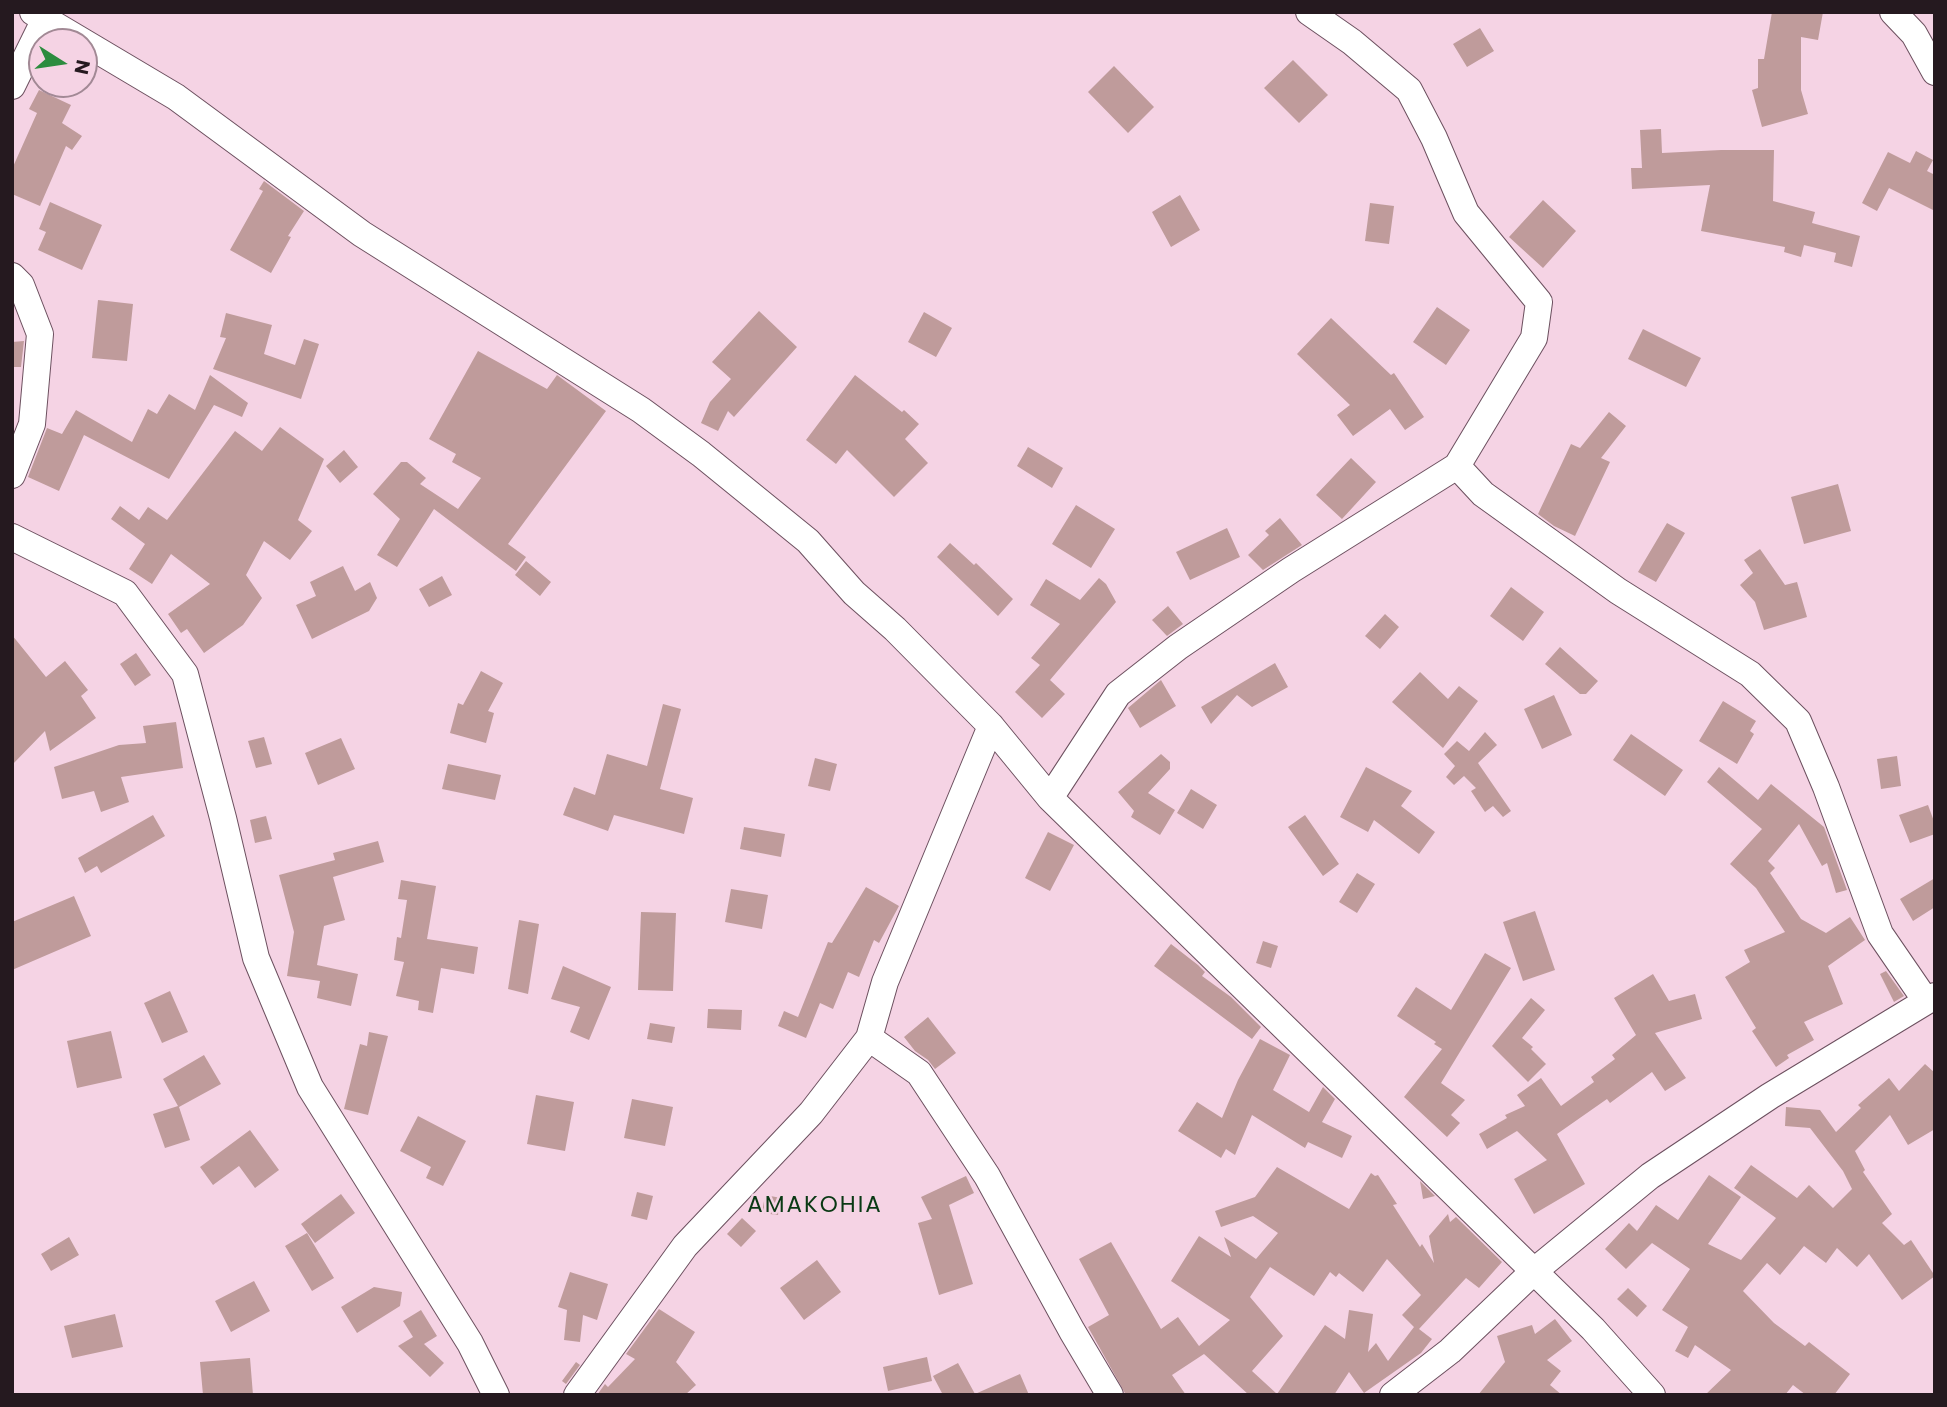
<!DOCTYPE html>
<html>
<head>
<meta charset="utf-8">
<style>
  body { margin:0 }
  #map { position:relative; width:1947px; height:1407px; overflow:hidden; background:#f5d3e4; font-family:Poppins,sans-serif }
  canvas { display:block }
  .frame { position:absolute; inset:0; border:14px solid #25191f; pointer-events:none }
  .north { position:absolute; left:28px; top:28px; width:70px; height:70px; box-sizing:border-box; background:#f5d3e4; border:2px solid #a28995; border-radius:50%; rotate:102deg; font-size:19px; font-weight:700; line-height:28px; text-align:center; color:#25191f }
  .north::after { content:''; display:block; margin:auto; width:24px; height:32px; background:#2c8c3f; clip-path:polygon(50% 0,100% 100%,50% 72%,0 100%) }
</style>
</head>
<body>
<div id="map">
<canvas width="1947" height="1407"></canvas>
<div class="frame"></div>
<div class="north">N</div>
</div>
<script>
const ctx = document.querySelector('canvas').getContext('2d');
ctx.lineJoin = 'round';
function fill(path, color) { ctx.fillStyle = color; ctx.fill(path, 'evenodd'); }
const poly = rows => new Path2D(rows.map(r => 'M' + r).join(''));
function stroke(path, color, width, dash) { ctx.strokeStyle = color; ctx.lineWidth = width; ctx.lineCap = dash ? 'butt' : 'round'; ctx.setLineDash(dash || []); ctx.stroke(path); }
function write(font, color, halo, rows, align = 'center') {
  ctx.font = font + ' Poppins,sans-serif'; ctx.lineWidth = 5; ctx.setLineDash([]); ctx.textBaseline = 'middle'; ctx.strokeStyle = halo; ctx.fillStyle = color; for (const [text, x, y, turn = 0] of rows) {
    ctx.save(); ctx.translate(x, y); ctx.rotate((+turn || 0) * Math.PI / 180); ctx.textAlign = isNaN(turn) ? turn : align; if (halo) ctx.strokeText(text, 0, 0); ctx.fillText(text, 0, 0); ctx.restore();
  }
}
fill(poly([
  [1772,12,1823,12,1818,40,1801,37,1801,90,1808,114,1762,127,1752,90,1758,88,1758,59,1764,59],
  [1480,28,1494,51,1467,67,1453,44],
  [1293,60,1328,95,1299,123,1264,88],
  [1114,66,1154,107,1128,133,1088,92],
  [39,90,71,105,62,123,82,136,72,150,66,146,40,206,12,194,12,169,37,113,29,109],
  [1661,129,1662,153,1721,150,1774,150,1773,201,1815,212,1812,223,1860,236,1852,267,1834,262,1836,253,1804,245,1801,257,1784,252,1785,247,1701,231,1710,185,1632,189,1631,168,1642,168,1640,130],
  [1916,151,1933,160,1927,171,1935,175,1935,211,1889,188,1877,211,1862,203,1888,152,1910,163],
  [264,181,304,211,288,236,291,237,271,273,230,250,263,191,259,189],
  [1180,195,1200,230,1171,247,1152,212],
  [1543,200,1576,231,1543,268,1509,237],
  [50,202,102,225,82,270,38,250,46,232,39,229],
  [1370,203,1394,206,1389,244,1365,241],
  [98,300,133,304,127,361,92,358],
  [1437,307,1470,330,1446,365,1413,342],
  [759,311,797,347,734,417,728,411,718,431,701,423,710,402,731,379,712,362],
  [924,312,952,328,936,357,908,342],
  [226,313,272,325,264,354,295,365,304,339,319,344,301,399,213,369,226,338,220,337],
  [1331,318,1391,375,1394,373,1424,417,1405,430,1390,409,1353,436,1337,415,1350,405,1297,354],
  [1643,329,1701,358,1686,387,1628,359],
  [24,341,21,367,12,367,12,342],
  [478,351,547,389,557,375,606,411,508,544,526,557,516,571,434,509,397,567,377,555,400,519,373,494,401,462,407,462,426,478,420,484,458,509,469,494,481,478,452,462,456,454,429,439],
  [210,375,248,403,242,417,214,405,169,479,84,435,59,491,28,477,47,428,62,434,76,410,132,442,148,409,157,414,169,394,195,410],
  [855,375,902,412,904,410,919,424,905,439,928,463,894,497,847,450,836,464,806,440],
  [1609,412,1626,426,1601,458,1610,462,1575,536,1554,526,1538,514,1571,444,1580,448],
  [280,427,324,459,298,520,312,531,290,560,264,541,246,575,262,598,243,625,204,653,187,629,181,633,168,614,210,584,171,554,152,584,129,569,145,544,111,519,120,506,139,520,148,507,167,520,235,431,262,451],
  [1028,447,1063,468,1052,488,1017,466],
  [344,450,358,467,340,483,326,466],
  [1351,458,1376,482,1342,519,1316,495],
  [1838,484,1851,531,1804,544,1791,497],
  [1076,505,1115,529,1091,568,1052,544],
  [1280,518,1302,545,1263,570,1248,555,1269,535,1265,531],
  [1667,523,1685,533,1656,582,1638,572],
  [1227,528,1240,557,1190,580,1176,552],
  [950,543,974,565,976,563,1013,599,998,616,937,557],
  [1760,549,1785,585,1797,582,1807,617,1764,630,1755,602,1740,585,1753,573,1744,560],
  [526,561,551,582,540,596,515,575],
  [343,566,355,591,370,582,377,598,369,611,312,639,296,605,316,596,310,582],
  [442,576,452,595,429,607,419,589],
  [1099,578,1106,584,1116,602,1050,680,1065,694,1042,718,1015,692,1040,665,1031,658,1060,624,1030,605,1046,579,1080,600],
  [1511,587,1544,612,1523,641,1490,616],
  [1168,606,1183,624,1167,636,1152,620],
  [1385,614,1399,627,1380,649,1365,636],
  [12,635,46,677,65,661,88,690,81,696,96,718,50,751,45,731,12,765],
  [1560,647,1598,681,1586,694,1580,694,1545,664],
  [136,653,151,675,135,686,120,664],
  [1275,663,1288,687,1252,707,1237,695,1211,724,1201,707],
  [481,671,503,683,488,711,494,713,486,743,450,733,458,703,463,705],
  [1420,672,1448,699,1459,686,1478,701,1443,748,1392,702],
  [1161,680,1176,706,1140,728,1128,708],
  [1554,695,1572,735,1542,749,1524,709],
  [1723,701,1756,721,1750,731,1754,734,1737,764,1699,741],
  [663,704,681,709,660,789,693,798,684,834,614,815,608,831,563,815,574,787,595,795,607,754,647,766],
  [176,722,183,768,121,777,129,802,101,812,94,791,62,799,54,767,119,745,146,743,143,726],
  [1485,732,1497,745,1478,763,1511,811,1503,817,1493,806,1485,812,1471,791,1476,788,1464,776,1454,785,1446,777,1455,766,1444,754,1457,741,1469,751],
  [1631,734,1683,770,1665,796,1613,760],
  [264,737,272,764,256,768,248,741],
  [341,738,355,769,318,785,305,753],
  [1161,754,1170,762,1170,769,1148,793,1175,810,1160,835,1131,817,1134,811,1118,792],
  [1897,756,1901,786,1881,789,1877,759],
  [815,758,837,764,830,791,808,786],
  [448,764,501,775,495,800,442,789],
  [1366,767,1412,791,1401,806,1435,832,1419,854,1374,820,1368,832,1340,817],
  [1719,767,1758,800,1771,784,1824,827,1847,890,1836,893,1827,863,1822,866,1799,824,1768,861,1775,868,1770,873,1801,919,1826,933,1850,917,1865,940,1828,966,1843,1004,1804,1022,1814,1040,1787,1055,1789,1058,1776,1067,1752,1031,1756,1028,1725,977,1750,962,1744,950,1785,932,1756,888,1730,864,1762,829,1707,782],
  [1191,789,1217,805,1203,829,1177,813],
  [1928,805,1935,824,1935,834,1910,843,1899,815],
  [153,815,165,836,101,873,97,866,85,873,78,858],
  [1305,815,1339,864,1323,876,1288,827],
  [266,816,272,839,255,843,250,820],
  [744,827,785,834,781,857,740,849],
  [1048,832,1074,845,1050,891,1025,878],
  [378,841,384,862,333,877,345,920,324,926,317,965,358,974,351,1006,317,998,320,981,287,976,294,932,279,875,335,860,333,853],
  [1357,873,1375,884,1357,913,1339,902],
  [1935,878,1935,907,1913,921,1900,899],
  [401,880,436,886,427,939,478,947,474,974,441,968,433,1013,418,1010,419,1001,396,996,404,962,394,960,397,937,401,938,407,900,398,899],
  [866,887,899,906,879,943,874,940,859,977,848,972,833,1009,820,1003,806,1038,778,1026,784,1011,798,1017,828,942,832,943],
  [731,889,768,895,762,929,725,922],
  [74,896,91,936,12,970,12,922],
  [1535,911,1555,970,1523,981,1503,922],
  [641,912,676,913,673,991,638,990],
  [519,920,539,924,528,994,508,989],
  [1263,941,1278,946,1271,968,1256,963],
  [1171,944,1198,965,1205,972,1202,976,1231,997,1261,1027,1252,1039,1154,966],
  [1485,953,1511,968,1441,1083,1465,1100,1451,1115,1460,1123,1447,1137,1404,1097,1442,1049,1434,1044,1436,1042,1397,1016,1416,987,1451,1010],
  [563,966,611,987,589,1040,570,1032,580,1007,551,999],
  [1886,971,1904,996,1894,1002,1880,974],
  [1653,974,1669,1001,1695,994,1702,1019,1655,1033,1686,1078,1665,1091,1652,1072,1610,1103,1607,1099,1557,1134,1585,1184,1534,1214,1514,1179,1547,1160,1517,1131,1487,1149,1479,1134,1507,1118,1505,1115,1525,1106,1517,1095,1541,1078,1561,1106,1594,1082,1591,1077,1615,1059,1612,1055,1636,1035,1614,998],
  [170,991,188,1032,162,1043,144,1003],
  [1531,998,1545,1010,1522,1038,1533,1047,1531,1049,1546,1064,1528,1082,1492,1046],
  [708,1009,742,1010,741,1030,707,1028],
  [928,1017,956,1053,935,1069,928,1060,915,1051,904,1037],
  [650,1023,675,1027,672,1043,647,1039],
  [111,1031,122,1078,77,1088,67,1041],
  [369,1032,388,1036,368,1115,344,1109,360,1044,367,1046],
  [1260,1039,1290,1055,1273,1090,1309,1112,1323,1087,1335,1099,1322,1122,1352,1136,1342,1158,1308,1142,1305,1148,1252,1115,1235,1155,1226,1149,1221,1158,1178,1131,1197,1102,1222,1118,1238,1080],
  [204,1055,221,1084,179,1107,190,1140,165,1148,153,1114,178,1106,163,1079],
  [1925,1064,1935,1073,1935,1129,1908,1145,1890,1115,1855,1151,1865,1170,1863,1172,1892,1214,1882,1223,1904,1245,1911,1240,1935,1276,1902,1300,1869,1254,1857,1267,1837,1248,1826,1263,1804,1246,1780,1275,1767,1263,1743,1291,1774,1323,1805,1346,1809,1342,1850,1374,1834,1395,1806,1395,1793,1385,1785,1395,1705,1395,1731,1370,1695,1345,1688,1358,1675,1351,1688,1327,1662,1310,1690,1269,1652,1243,1626,1269,1605,1249,1629,1223,1637,1231,1656,1205,1678,1220,1709,1175,1741,1197,1708,1244,1741,1260,1776,1218,1734,1188,1751,1165,1797,1198,1809,1185,1833,1208,1852,1189,1843,1171,1810,1128,1785,1126,1786,1107,1820,1110,1836,1132,1861,1108,1858,1105,1889,1078,1899,1091],
  [536,1095,574,1102,565,1151,527,1144],
  [632,1099,673,1107,665,1146,624,1138],
  [418,1116,466,1141,443,1186,426,1178,431,1167,400,1151],
  [250,1130,279,1170,255,1188,239,1166,213,1185,200,1167],
  [1277,1167,1349,1209,1371,1173,1375,1176,1378,1175,1397,1204,1393,1205,1420,1247,1422,1244,1434,1263,1429,1236,1448,1214,1450,1222,1456,1217,1502,1262,1479,1288,1466,1278,1419,1329,1432,1339,1421,1353,1364,1393,1349,1372,1334,1395,1249,1395,1204,1354,1172,1375,1186,1395,1126,1395,1088,1327,1109,1315,1079,1259,1111,1242,1161,1329,1178,1317,1199,1346,1230,1320,1171,1281,1199,1236,1231,1257,1224,1237,1256,1259,1278,1233,1253,1216,1221,1227,1215,1211,1255,1197],
  [1387,1259,1421,1295,1402,1315,1414,1327,1388,1361,1376,1343,1368,1352,1373,1314,1349,1310,1345,1339,1325,1325,1277,1394,1252,1371,1283,1336,1250,1297,1270,1267,1314,1296,1330,1272,1336,1277,1339,1273,1363,1292],
  [966,1176,974,1193,949,1205,973,1284,939,1295,918,1223,932,1219,921,1197],
  [1420,1181,1435,1196,1423,1199],
  [637,1192,653,1196,647,1220,631,1216],
  [341,1194,355,1213,315,1243,301,1224],
  [765,1195,781,1198,778,1215,762,1213],
  [742,1218,756,1231,741,1247,727,1234],
  [307,1233,334,1278,312,1291,285,1246],
  [69,1237,79,1255,51,1271,41,1254],
  [817,1260,841,1292,804,1320,780,1288],
  [570,1272,608,1284,597,1320,583,1315,580,1342,564,1340,567,1310,558,1307],
  [254,1281,270,1311,231,1332,215,1301],
  [374,1287,402,1292,400,1306,357,1333,341,1307],
  [1628,1288,1647,1306,1637,1317,1617,1299],
  [659,1309,695,1332,676,1362,696,1385,685,1395,597,1395,605,1384,608,1387,635,1359,626,1354],
  [421,1310,437,1336,424,1344,444,1363,430,1377,398,1346,413,1337,403,1321],
  [115,1314,123,1347,72,1358,64,1326],
  [1555,1319,1572,1341,1547,1360,1561,1371,1550,1385,1562,1395,1478,1395,1505,1362,1497,1336,1532,1325,1535,1334],
  [927,1357,932,1381,888,1391,883,1367],
  [250,1358,253,1395,203,1395,200,1362],
  [576,1362,580,1365,566,1384,562,1381],
  [958,1363,975,1394,1020,1374,1029,1395,943,1395,933,1376]
]), '#bf9b9b');
const minor = poly([
  [33,12,176,97,362,234,641,410,701,454,808,541,854,593,895,629,991,726,1050,798,1593,1329,1652,1395],
  [1893,12,1914,34,1935,72],
  [12,86,45,19],
  [12,276,21,285,40,334,32,424,12,475],
  [1457,466,1483,494,1618,591,1750,674,1798,721,1826,787,1880,934,1926,1001],
  [12,537,125,593,185,674,223,818,256,958,310,1087,470,1343,496,1395],
  [1050,798,1118,694,1178,647,1291,570,1457,466,1534,338,1539,302,1466,213,1434,138,1409,90,1352,42,1309,12],
  [869,1038,919,1073,987,1176,1072,1331,1110,1395],
  [577,1395,685,1246,811,1113,869,1038,885,982,991,726],
  [1393,1395,1450,1351,1533,1272,1650,1176,1770,1096,1935,996]
]);
stroke(minor, '#6c505f', 28);
stroke(minor, '#fff', 26);
ctx.letterSpacing = '2px';
write('23px', '#0a3914', '#f5d3e4', [
  ["AMAKOHIA",815,1206]
]);
ctx.letterSpacing = '0px';
</script>
</body>
</html>
